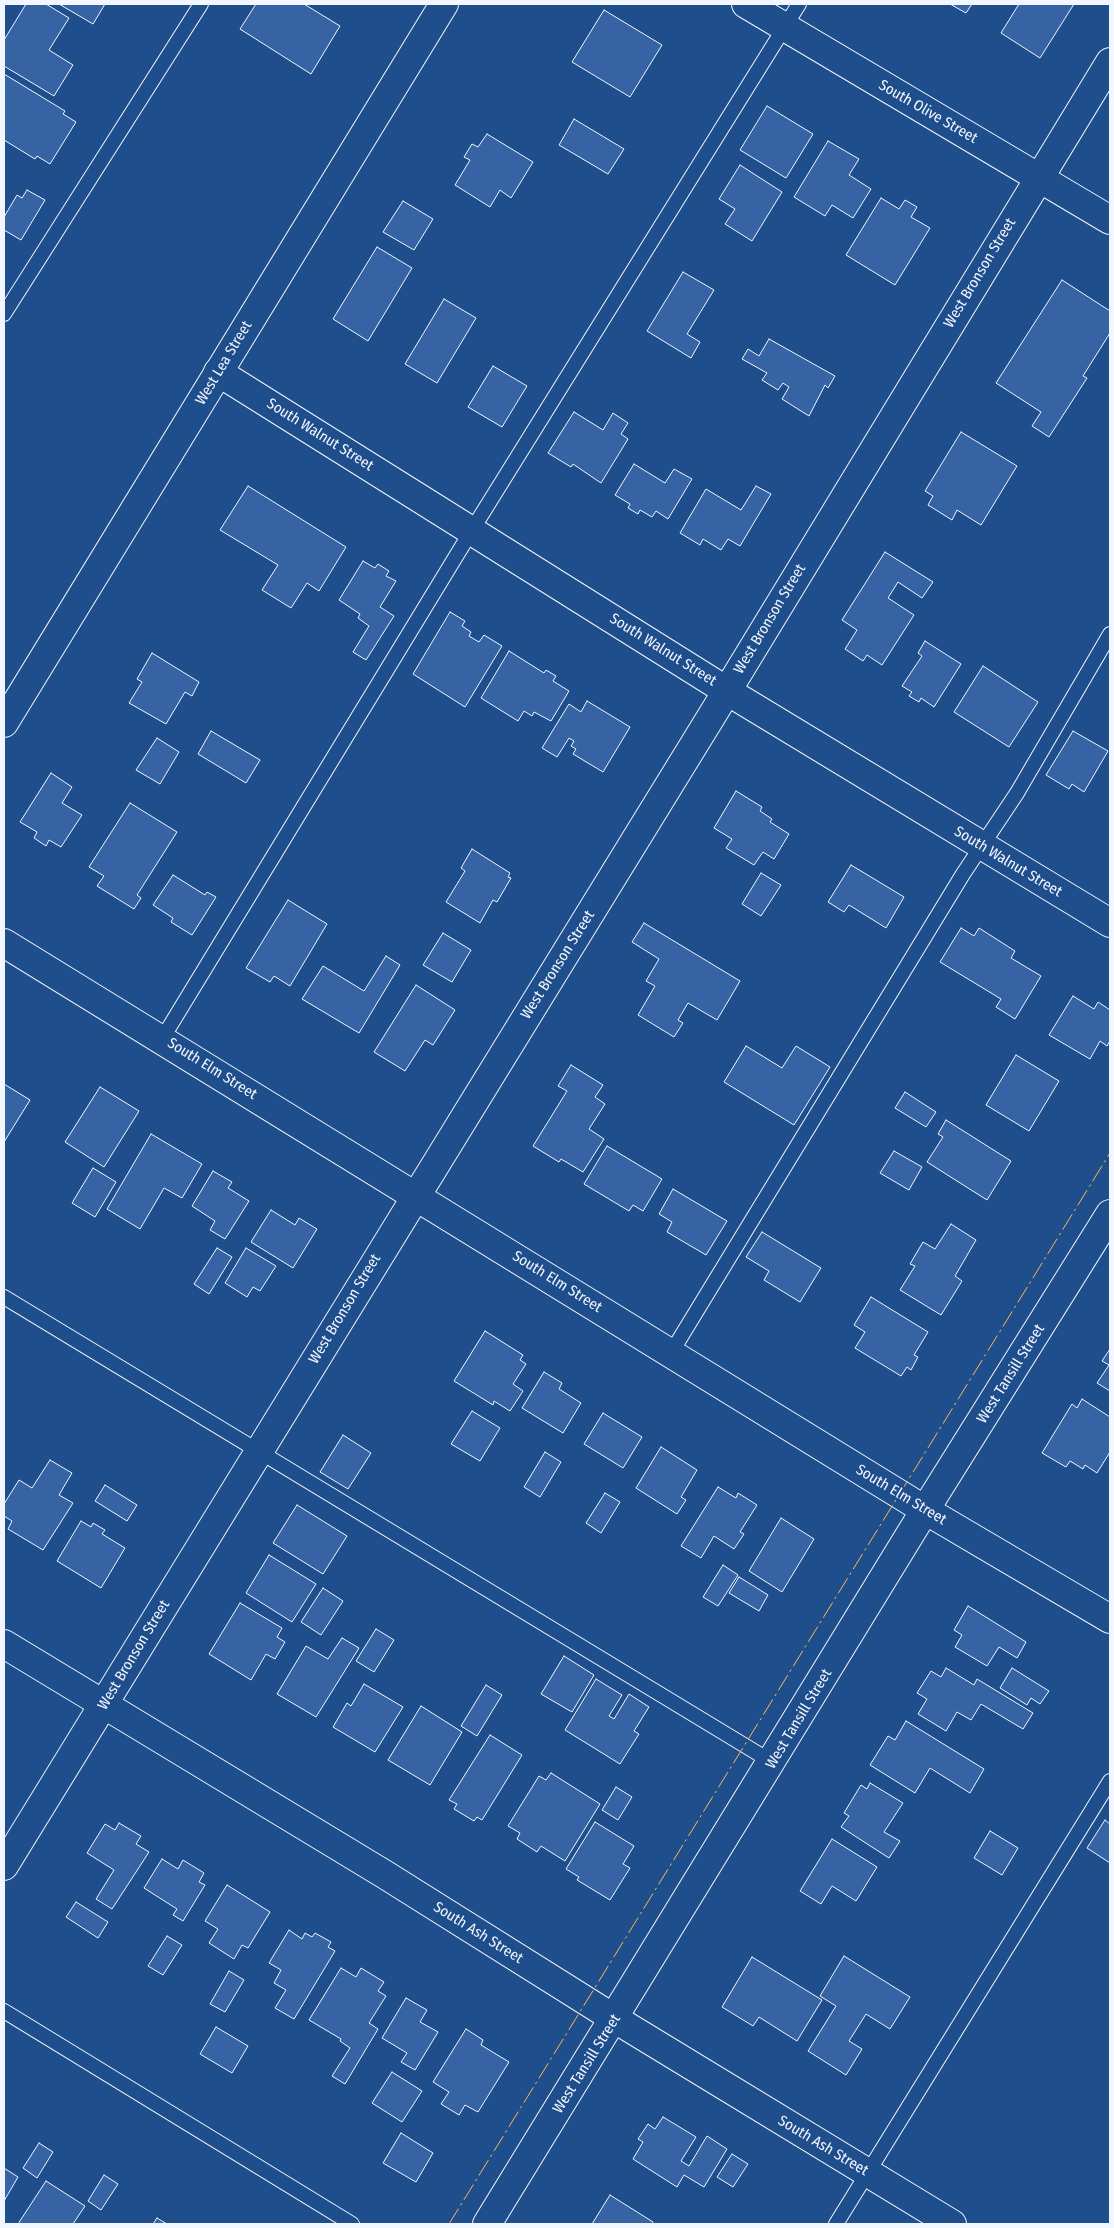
<!DOCTYPE html>
<html>
<head>
<meta charset="utf-8">
<style>
  body { margin:0 }
  #map { position:relative; width:1114px; height:2228px; overflow:hidden; background:#1f4e8c; font-family:"Fira Sans Condensed",sans-serif }
  canvas { display:block }
  .frame { position:absolute; inset:0; border:5px solid #f2f6ff; pointer-events:none }
</style>
</head>
<body>
<div id="map">
<canvas width="1114" height="2228"></canvas>
<div class="frame"></div>
</div>
<script>
const ctx = document.querySelector('canvas').getContext('2d');
ctx.lineJoin = 'round';
function fill(path, color) { ctx.fillStyle = color; ctx.fill(path, 'evenodd'); }
const poly = rows => new Path2D(rows.map(r => 'M' + r).join(''));
function stroke(path, color, width, dash) { ctx.strokeStyle = color; ctx.lineWidth = width; ctx.lineCap = dash ? 'butt' : 'round'; ctx.setLineDash(dash || []); ctx.stroke(path); }
function write(font, color, halo, rows, align = 'center') {
  ctx.font = font + ' "Fira Sans Condensed",sans-serif'; ctx.lineWidth = 4; ctx.setLineDash([]); ctx.textBaseline = 'middle'; ctx.strokeStyle = halo; ctx.fillStyle = color; for (const [text, x, y, turn = 0] of rows) {
    ctx.save(); ctx.translate(x, y); ctx.rotate((+turn || 0) * Math.PI / 180); ctx.textAlign = isNaN(turn) ? turn : align; if (halo) ctx.strokeText(text, 0, 0); ctx.fillText(text, 0, 0); ctx.restore();
  }
}
const building = poly([
  [26,4,46,4,69,18,49,50,73,65,54,96,4,66,4,40,26,4],
  [59,4,105,4,93,24,59,4],
  [256,4,304,4,340,26,311,74,240,29,256,4],
  [950,4,972,4,966,13,950,4],
  [1019,4,1074,4,1040,58,1001,33,1019,4],
  [604,10,662,45,630,97,572,62,604,10],
  [4,74,65,111,63,114,76,122,50,164,37,156,35,159,4,140,4,74],
  [767,106,813,134,786,178,740,150,767,106],
  [574,119,624,149,608,174,559,145,574,119],
  [487,134,533,162,511,198,500,190,490,207,455,185,470,160,464,157,472,144,478,147,487,134],
  [828,141,859,159,849,175,871,189,853,218,832,205,825,216,794,197,828,141],
  [740,165,782,192,752,241,725,224,735,209,719,199,740,165],
  [27,190,45,200,21,240,4,230,4,217,17,195,22,198,27,190],
  [881,198,899,209,905,200,917,207,911,217,930,228,895,285,846,255,881,198],
  [403,201,433,219,414,250,383,232,403,201],
  [377,247,412,268,368,341,333,319,377,247],
  [683,272,714,290,687,334,700,342,691,358,647,331,683,272],
  [1062,280,1110,311,1110,333,1083,376,1087,378,1049,437,1032,426,1041,412,996,383,1062,280],
  [444,299,476,318,437,383,405,364,444,299],
  [769,339,835,376,828,388,825,385,809,416,782,399,789,387,783,383,778,390,762,380,767,373,742,359,748,349,759,356,769,339],
  [493,366,527,386,502,427,468,407,493,366],
  [574,412,603,430,613,413,628,423,621,434,628,439,601,483,573,464,571,467,548,453,574,412],
  [961,432,1017,466,981,525,957,510,952,520,928,505,933,496,925,491,961,432],
  [634,464,665,483,674,469,692,479,668,519,656,511,652,517,640,510,638,514,628,508,630,504,615,495,634,464],
  [248,486,346,547,319,591,307,583,291,608,262,590,278,565,220,530,248,486],
  [756,486,771,494,740,546,728,539,721,550,703,539,700,545,680,533,706,489,741,510,756,486],
  [885,552,933,582,922,598,898,582,888,598,914,615,882,665,867,655,863,661,845,649,857,630,842,620,885,552],
  [363,561,375,568,378,564,389,571,386,576,396,581,380,607,394,616,366,660,353,652,369,626,358,618,360,614,339,600,363,561],
  [450,612,465,621,462,626,471,632,469,636,479,642,484,635,502,646,465,707,413,674,450,612],
  [925,641,961,664,934,707,921,698,919,702,909,696,912,692,902,686,922,656,918,653,925,641],
  [509,651,544,673,546,670,556,676,553,681,569,691,551,721,534,712,532,716,524,711,518,721,481,698,509,651],
  [152,653,199,682,192,696,185,692,166,724,129,703,142,682,137,679,152,653],
  [983,666,1038,702,1009,747,954,712,983,666],
  [587,701,630,727,603,772,573,754,576,749,571,746,574,741,569,738,557,757,542,748,569,704,581,712,587,701],
  [211,731,260,760,246,783,198,754,211,731],
  [1073,731,1108,751,1084,792,1072,784,1069,789,1046,775,1073,731],
  [157,738,179,752,160,784,136,770,157,738],
  [51,773,72,787,62,803,82,815,61,847,49,840,46,846,34,838,37,832,20,822,51,773],
  [736,791,762,807,760,811,772,819,770,822,789,834,774,859,763,852,754,865,726,848,732,839,714,828,736,791],
  [130,803,177,832,137,895,141,898,134,909,97,886,104,876,89,867,130,803],
  [472,849,510,873,508,877,511,878,497,902,493,900,480,923,446,902,465,871,461,868,472,849],
  [851,865,904,897,886,928,849,905,844,912,828,902,851,865],
  [761,873,781,885,761,916,742,904,761,873],
  [173,875,205,895,207,892,216,897,192,935,171,922,173,918,153,905,173,875],
  [288,900,327,924,290,986,274,976,270,982,246,968,288,900],
  [644,923,740,981,717,1020,688,1003,678,1020,683,1023,674,1037,638,1015,655,986,646,981,659,959,632,942,644,923],
  [961,928,974,936,979,928,1015,951,1011,958,1041,976,1015,1019,996,1007,1001,999,940,962,961,928],
  [443,933,471,950,452,982,423,965,443,933],
  [386,956,400,965,359,1033,302,999,323,966,364,991,386,956],
  [416,985,455,1010,433,1045,425,1040,405,1071,374,1052,416,985],
  [1073,996,1094,1009,1098,1002,1110,1010,1110,1041,1107,1046,1100,1041,1090,1059,1049,1035,1073,996],
  [746,1046,782,1068,796,1046,830,1067,794,1125,724,1082,746,1046],
  [1016,1055,1059,1081,1029,1131,986,1105,1016,1055],
  [571,1065,603,1085,595,1097,605,1104,589,1129,604,1139,583,1172,561,1159,559,1162,533,1146,567,1091,558,1086,571,1065],
  [4,1084,30,1100,4,1142,4,1084],
  [100,1087,139,1111,104,1167,65,1142,100,1087],
  [905,1092,936,1112,926,1127,895,1108,905,1092],
  [946,1120,1011,1161,987,1200,927,1162,943,1137,938,1134,946,1120],
  [151,1134,202,1164,182,1198,164,1188,140,1229,107,1209,151,1134],
  [607,1146,662,1179,643,1211,633,1205,629,1211,584,1184,607,1146],
  [894,1151,922,1167,909,1190,880,1173,894,1151],
  [93,1168,116,1182,95,1217,72,1203,93,1168],
  [213,1171,232,1182,228,1188,249,1201,225,1239,210,1230,215,1221,192,1206,213,1171],
  [673,1189,727,1221,706,1255,667,1232,672,1222,659,1214,673,1189],
  [271,1210,295,1225,299,1218,317,1229,293,1268,251,1242,271,1210],
  [951,1224,976,1240,955,1276,962,1281,941,1315,900,1290,915,1266,910,1264,923,1242,935,1249,951,1224],
  [762,1232,821,1268,800,1302,764,1280,769,1271,746,1257,762,1232],
  [217,1248,232,1257,209,1294,194,1284,217,1248],
  [246,1248,276,1266,260,1291,253,1287,247,1297,225,1283,246,1248],
  [871,1297,928,1332,914,1355,918,1357,911,1370,907,1367,901,1376,855,1348,865,1332,854,1325,871,1297],
  [485,1331,523,1355,520,1360,526,1364,513,1384,523,1391,510,1411,494,1401,493,1405,454,1381,485,1331],
  [1110,1349,1110,1391,1097,1383,1109,1365,1102,1361,1110,1349],
  [544,1372,562,1383,559,1389,581,1403,563,1433,522,1408,544,1372],
  [1082,1399,1110,1417,1110,1452,1097,1473,1085,1465,1083,1469,1070,1461,1066,1467,1042,1453,1072,1404,1077,1408,1082,1399],
  [472,1411,500,1428,480,1461,451,1444,472,1411],
  [603,1413,642,1437,623,1468,584,1444,603,1413],
  [343,1435,371,1453,348,1489,320,1472,343,1435],
  [661,1447,697,1470,681,1497,686,1500,677,1514,636,1488,661,1447],
  [545,1452,561,1462,540,1497,524,1487,545,1452],
  [50,1460,72,1473,59,1495,73,1503,43,1550,8,1529,12,1521,4,1516,4,1504,19,1480,32,1488,50,1460],
  [105,1485,137,1505,127,1521,95,1501,105,1485],
  [718,1487,736,1498,738,1493,757,1505,740,1532,744,1534,734,1549,714,1536,701,1558,681,1546,718,1487],
  [605,1493,620,1502,601,1533,586,1523,605,1493],
  [297,1505,347,1536,323,1574,273,1543,297,1505],
  [781,1518,814,1539,782,1592,749,1571,781,1518],
  [81,1521,91,1527,93,1523,105,1530,102,1534,125,1548,101,1588,57,1561,81,1521],
  [269,1555,316,1584,292,1622,246,1593,269,1555],
  [723,1565,738,1575,718,1606,703,1597,723,1565],
  [739,1577,768,1595,759,1611,729,1593,739,1577],
  [323,1588,343,1601,321,1635,301,1622,323,1588],
  [240,1603,282,1628,277,1637,285,1642,275,1659,266,1654,251,1680,209,1654,240,1603],
  [968,1606,1026,1642,1017,1658,999,1647,987,1666,955,1647,962,1635,954,1630,968,1606],
  [376,1629,394,1640,374,1672,356,1661,376,1629],
  [342,1638,359,1648,316,1717,277,1694,306,1646,328,1659,342,1638],
  [564,1656,594,1675,572,1712,541,1694,564,1656],
  [946,1668,974,1685,977,1679,1033,1713,1023,1729,981,1704,971,1720,957,1712,946,1731,918,1714,927,1699,917,1693,931,1671,941,1677,946,1668],
  [1012,1668,1049,1691,1040,1704,1031,1698,1027,1705,1000,1688,1012,1668],
  [596,1679,622,1695,609,1716,614,1719,629,1694,649,1707,634,1731,639,1734,620,1764,565,1730,596,1679],
  [364,1684,403,1707,375,1752,333,1727,347,1703,351,1706,364,1684],
  [486,1685,502,1695,477,1736,461,1726,486,1685],
  [421,1706,462,1732,430,1785,388,1760,421,1706],
  [906,1721,984,1769,970,1793,930,1768,915,1793,870,1765,888,1736,895,1740,906,1721],
  [490,1735,522,1755,482,1820,477,1817,474,1821,454,1809,457,1804,449,1800,490,1735],
  [551,1773,600,1804,565,1861,541,1846,537,1852,517,1839,520,1833,508,1826,539,1776,546,1780,551,1773],
  [870,1783,903,1803,884,1832,900,1841,889,1858,841,1827,849,1816,844,1813,861,1785,867,1789,870,1783],
  [616,1787,632,1797,618,1820,602,1810,616,1787],
  [1105,1820,1110,1824,1110,1863,1087,1848,1105,1820],
  [595,1822,634,1846,623,1864,630,1868,610,1900,577,1880,579,1877,566,1869,595,1822],
  [119,1823,141,1836,136,1844,149,1852,112,1909,96,1899,114,1870,87,1853,105,1824,115,1830,119,1823],
  [990,1831,1018,1848,1002,1875,974,1858,990,1831],
  [832,1839,877,1867,856,1901,832,1886,821,1904,800,1891,832,1839],
  [162,1859,178,1869,183,1860,204,1873,199,1882,205,1885,183,1921,173,1915,177,1909,144,1888,162,1859],
  [227,1885,270,1912,248,1948,242,1945,234,1959,209,1943,218,1929,205,1921,227,1885],
  [76,1902,108,1922,98,1938,66,1917,76,1902],
  [289,1930,302,1939,305,1933,312,1937,315,1933,331,1942,328,1947,335,1951,294,2019,275,2008,286,1990,274,1983,281,1970,269,1963,289,1930],
  [167,1936,182,1945,163,1975,148,1966,167,1936],
  [844,1956,910,1997,890,2029,866,2014,849,2041,862,2049,846,2075,808,2051,836,2006,820,1996,844,1956],
  [752,1957,822,2000,797,2041,759,2017,753,2026,722,2007,752,1957],
  [341,1968,356,1977,361,1968,384,1982,378,1991,386,1996,369,2023,378,2029,345,2084,332,2076,350,2048,340,2041,341,2039,309,2020,341,1968],
  [229,1971,244,1980,225,2012,210,2004,229,1971],
  [406,1998,427,2010,420,2022,438,2032,415,2070,401,2062,407,2053,382,2038,406,1998],
  [216,2027,248,2046,232,2073,200,2054,216,2027],
  [466,2029,483,2040,481,2045,509,2062,478,2112,465,2105,459,2115,441,2104,449,2092,433,2082,466,2029],
  [392,2072,422,2091,402,2122,372,2103,392,2072],
  [663,2117,696,2137,681,2161,689,2166,707,2136,727,2149,704,2187,684,2175,677,2187,633,2159,643,2142,638,2139,648,2124,655,2129,663,2117],
  [401,2133,433,2153,416,2182,383,2163,401,2133],
  [39,2143,53,2152,37,2178,23,2168,39,2143],
  [732,2154,748,2164,733,2187,717,2177,732,2154],
  [4,2168,18,2177,4,2201,4,2168],
  [104,2175,118,2184,101,2210,88,2201,104,2175],
  [46,2181,85,2206,73,2224,18,2224,46,2181],
  [610,2195,653,2222,652,2224,592,2224,610,2195],
  [157,2218,167,2224,153,2224,157,2218]
]);
fill(building, '#3563a3');
stroke(building, '#f2f6ff', 1);
const service = poly([
  [4,314,201,4],
  [162,1039,472,530,799,4],
  [4,1297,772,1762],
  [671,1353,963,874,1017,793,1110,634],
  [4,2011,352,2224],
  [836,2224,1110,1781]
]);
const minor = poly([
  [746,4,1110,220],
  [218,372,727,691,1110,923],
  [4,943,925,1510,1110,1619],
  [4,1644,384,1874,615,2019,952,2224],
  [4,1866,727,691,1110,62],
  [487,2224,925,1510,1110,1214]
]);
const secondary = poly([
  [4,723,444,4]
]);
stroke(service, '#f2f6ff', 16);
stroke(minor, '#f2f6ff', 30);
stroke(secondary, '#f2f6ff', 30);
stroke(service, '#1f4e8c', 14);
stroke(minor, '#1f4e8c', 28);
stroke(secondary, '#1f4e8c', 28);
stroke(poly([
  [449,2224,1110,1153]
]), '#ffb74d', 1, [18, 4, 2.5, 4]);
write('15px', '#f2f6ff', '#1f4e8c', [
  ["South Olive Street",928,112,30],
  ["West Bronson Street",980,273,-59],
  ["West Lea Street",224,363,-59],
  ["South Walnut Street",320,435,32],
  ["West Bronson Street",770,619,-59],
  ["South Walnut Street",663,650,32],
  ["South Walnut Street",1008,862,31],
  ["West Bronson Street",558,965,-58],
  ["South Elm Street",212,1069,32],
  ["South Elm Street",557,1282,32],
  ["West Bronson Street",345,1309,-59],
  ["West Tansill Street",1011,1374,-58],
  ["South Elm Street",901,1495,31],
  ["West Bronson Street",134,1655,-59],
  ["West Tansill Street",799,1719,-59],
  ["South Ash Street",478,1933,32],
  ["West Tansill Street",587,2064,-58],
  ["South Ash Street",823,2146,31]
]);
</script>
</body>
</html>
